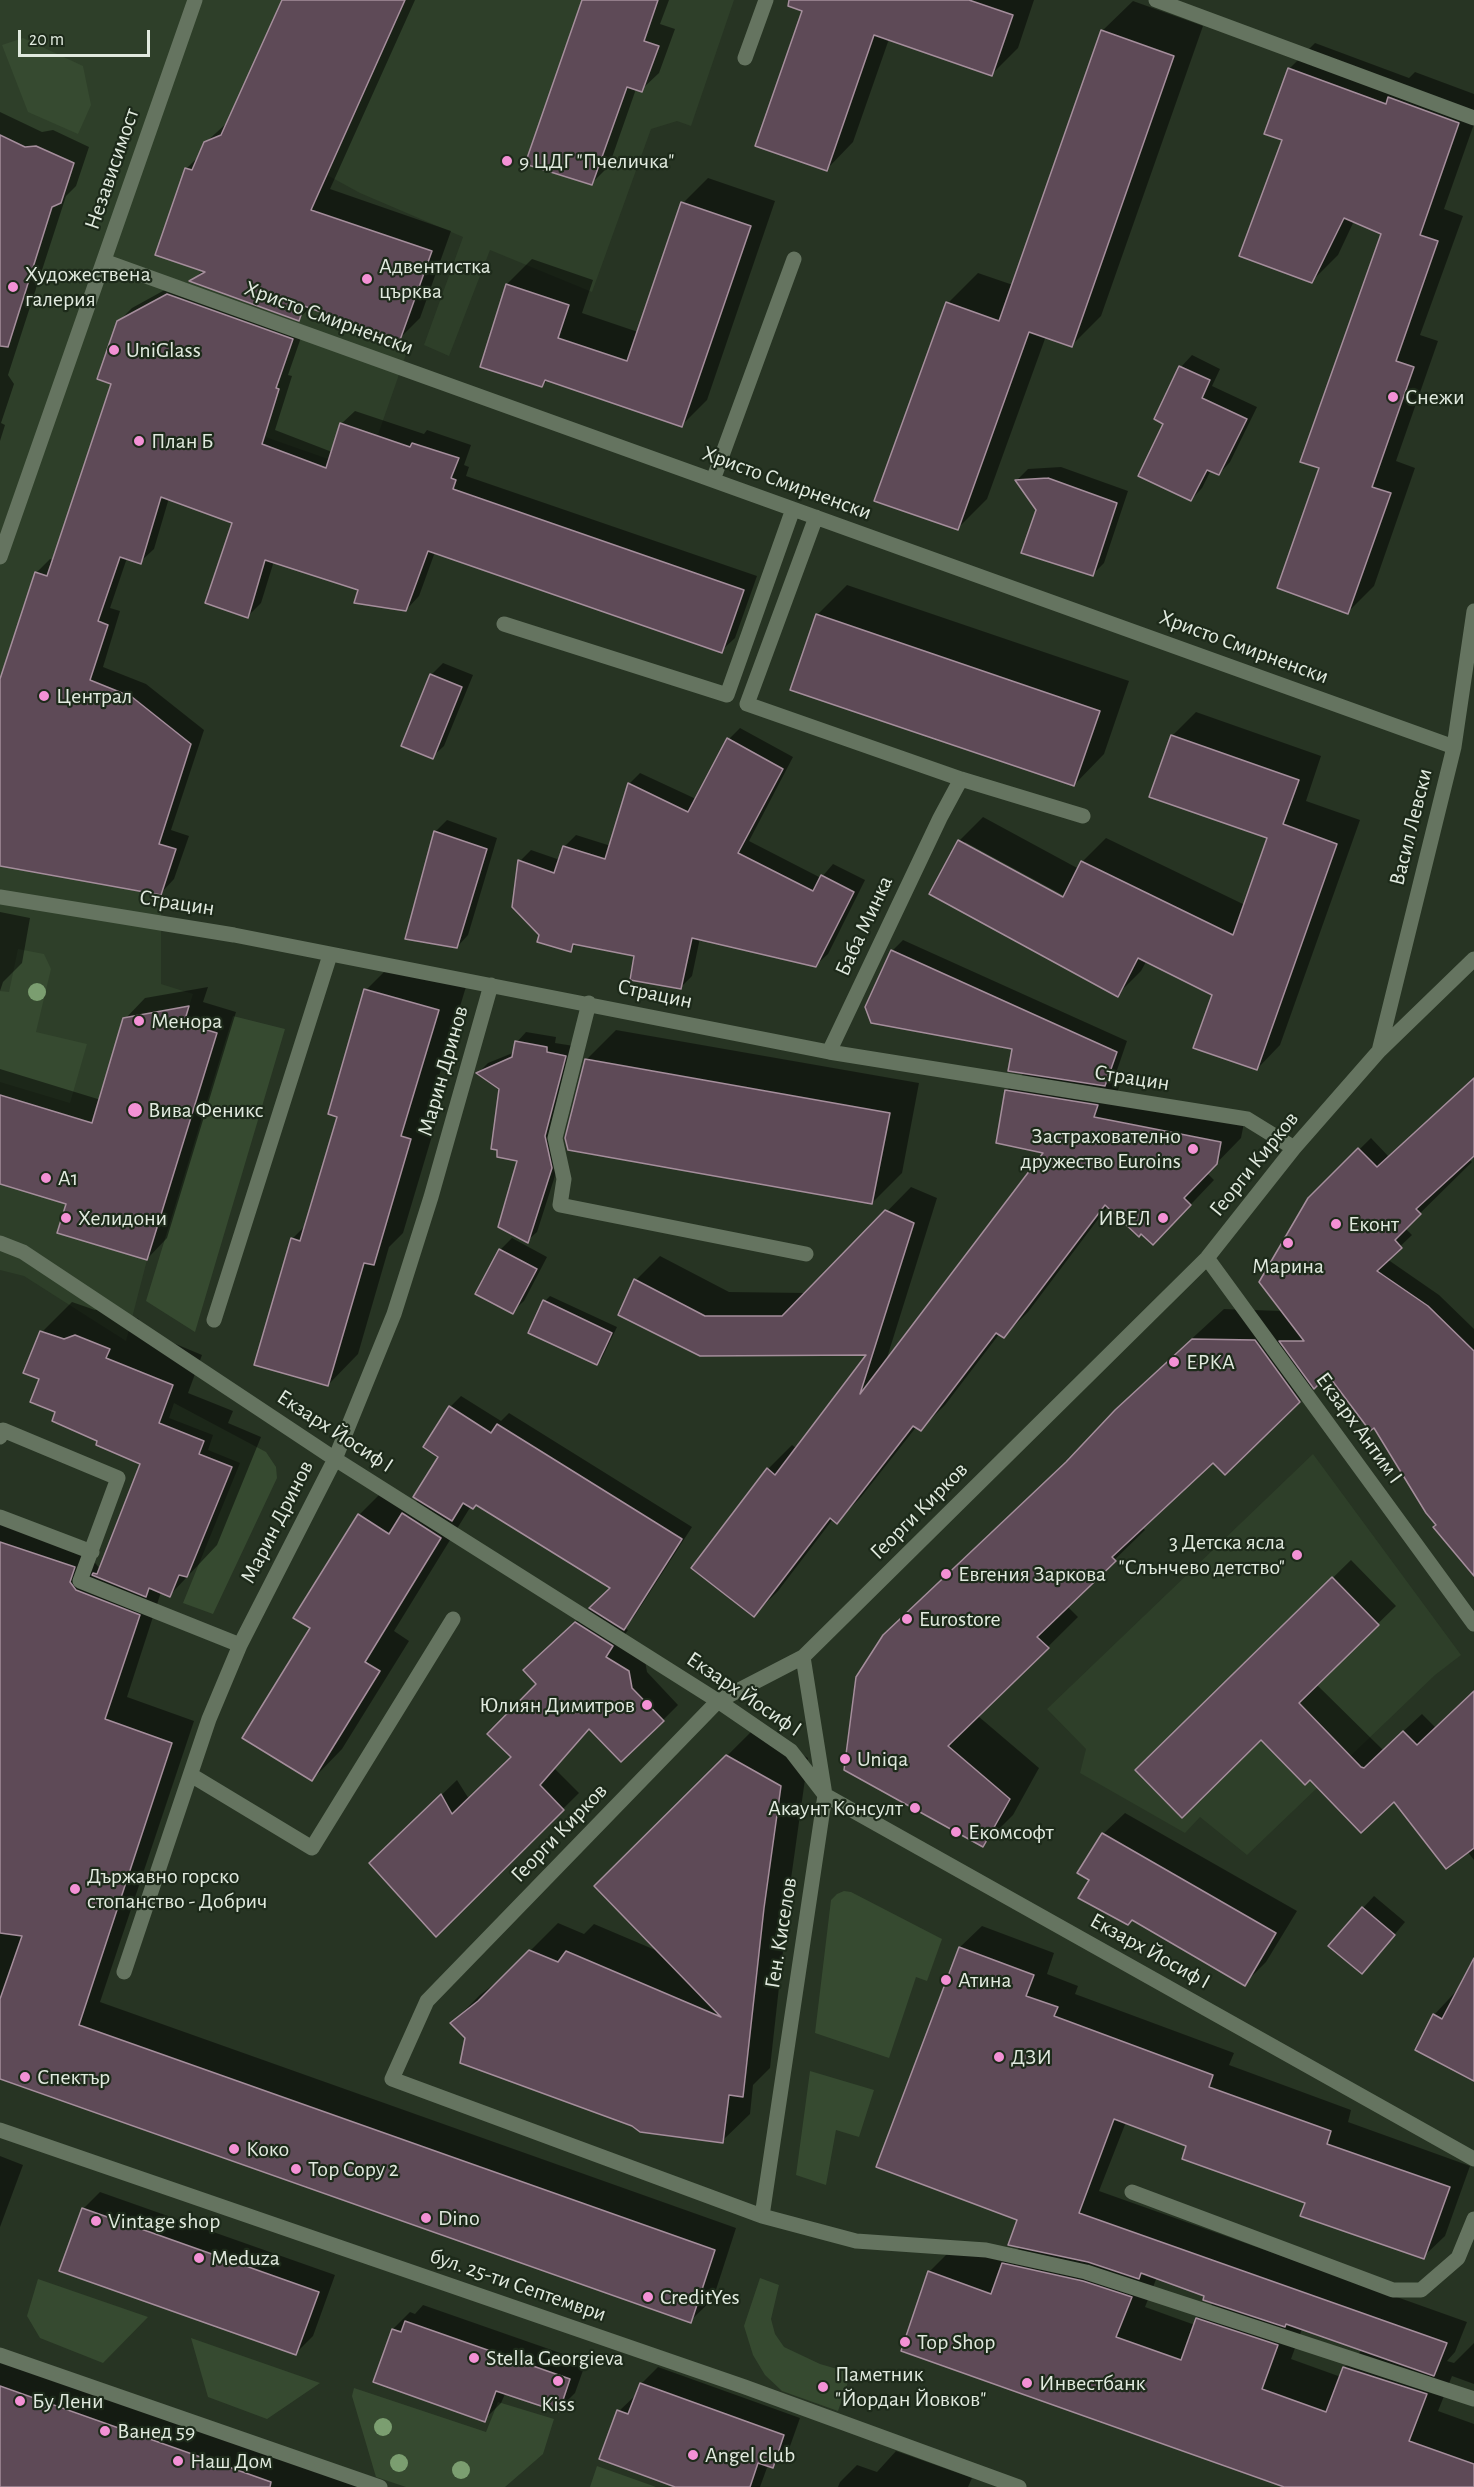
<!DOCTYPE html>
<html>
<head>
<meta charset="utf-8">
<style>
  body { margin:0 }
  #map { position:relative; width:1474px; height:2487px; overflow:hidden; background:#273423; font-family:"Alegreya Sans",sans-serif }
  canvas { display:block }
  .scale { position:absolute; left:18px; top:30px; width:132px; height:27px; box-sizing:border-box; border:3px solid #e1eadf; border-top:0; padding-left:8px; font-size:18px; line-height:21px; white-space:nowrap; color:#e1eadf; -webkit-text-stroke:4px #1d2a1a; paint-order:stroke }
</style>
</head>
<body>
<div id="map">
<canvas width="1474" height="2487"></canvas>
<div class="scale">20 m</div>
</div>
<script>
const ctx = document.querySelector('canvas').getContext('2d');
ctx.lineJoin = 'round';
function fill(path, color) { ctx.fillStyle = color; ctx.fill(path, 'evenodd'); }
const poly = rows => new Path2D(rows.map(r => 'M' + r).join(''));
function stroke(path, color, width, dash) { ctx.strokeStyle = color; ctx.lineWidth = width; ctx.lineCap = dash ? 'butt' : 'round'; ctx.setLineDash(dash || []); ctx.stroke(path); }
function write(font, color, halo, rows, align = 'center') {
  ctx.font = font + ' "Alegreya Sans",sans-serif'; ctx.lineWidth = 4.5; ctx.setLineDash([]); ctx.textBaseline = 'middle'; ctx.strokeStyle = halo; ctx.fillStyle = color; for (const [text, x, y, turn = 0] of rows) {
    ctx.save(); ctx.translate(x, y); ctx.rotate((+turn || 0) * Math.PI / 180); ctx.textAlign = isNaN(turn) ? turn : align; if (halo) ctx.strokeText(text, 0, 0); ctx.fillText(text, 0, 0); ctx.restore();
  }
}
fill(poly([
  [0,0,734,0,691,126,677,121,651,129,592,292,490,250,449,356,424,345,463,237,360,193,327,175,155,255,410,343,365,472,220,421,160,471,161,498,141,564,121,558,98,621,108,625,90,680,132,697,191,744,159,843,176,849,161,895,161,984,193,994,184,1023,217,1033,147,1260,126,1341,24,1276,0,1270],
  [1313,1454,1461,1655,1435,1675,1247,1855,1200,1817,1185,1833,1080,1773,1086,1749,1047,1709]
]), '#2e3f29');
fill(poly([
  [23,38,83,66,91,105,78,134,28,112,2,45],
  [18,949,44,954,51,969,36,1032,87,1044,70,1103,0,1082,0,991,9,992],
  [233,1016,285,1029,195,1332,146,1301],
  [174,1403,266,1452,276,1467,277,1478,213,1614,183,1603,240,1463,208,1450,213,1435,169,1418],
  [844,1891,851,1892,942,1939,927,1981,916,1977,889,2058,815,2033,831,1900,837,1894],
  [810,2071,874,2090,859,2137,836,2130,826,2185,796,2175],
  [760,2278,779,2285,771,2319,775,2334,784,2347,820,2364,851,2373,838,2411,782,2391,765,2375,753,2355,744,2326],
  [38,2279,148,2317,103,2363,40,2338,27,2316],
  [191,2338,320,2383,267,2419,208,2397],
  [354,2388,486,2432,498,2402,554,2419,543,2454,505,2487,406,2487,376,2477,352,2396],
  [597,2466,656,2487,590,2487]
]), '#364a30');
fill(poly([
  [284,0,415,0,330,189,451,231,420,318,400,338,311,307,298,319,192,281,203,270,186,169,199,156,205,143,229,121],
  [584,0,669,0,660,24,675,29,659,73,641,90,636,89,609,166,592,183],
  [807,0,1034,0,1018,48,992,74,889,39,853,142,827,169],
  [1133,1,1203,26,1101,316,1071,346,1046,336,987,499,957,529,948,303,978,273,1013,285,1102,31],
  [1315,43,1409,78,1415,72,1474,94,1474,124,1444,209,1463,216,1420,335,1438,341,1396,461,1415,468,1374,586,1348,612,1321,467,1383,233,1354,221,1338,255,1312,281,1284,139,1289,69],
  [0,112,42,132,53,130,89,147,76,186,66,196,8,375,14,384,1,423,5,425,0,441],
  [708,178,775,201,707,400,682,425,548,380,542,386,482,366,507,284,532,259,593,280,582,313,638,332,683,203],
  [181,281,305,326,288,375,292,376,275,430,332,452,341,424,355,411,424,434,427,430,471,445,464,465,469,467,466,476,757,576,735,638,721,651,435,552,419,596,406,610,360,590,274,561,261,603,248,616,234,522,169,498,154,549,140,562,127,558,110,608,120,611,103,667,146,684,204,730,171,830,189,836,174,879,161,893,0,864,0,684,37,572,50,559,54,560,112,383,118,322,132,308],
  [1192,355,1220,369,1212,386,1257,407,1230,462,1219,474,1211,470,1202,488,1191,500,1165,423,1156,419,1181,367],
  [1061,467,1128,491,1104,563,1092,575,1038,510,1017,480,1028,469],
  [847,585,1129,681,1104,754,1074,785,817,615],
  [443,663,473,675,444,746,432,757,431,675],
  [1196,712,1321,756,1306,801,1360,820,1280,1045,1257,1069,1214,994,1147,960,1141,971,1117,995,959,841,983,817,1079,869,1082,862,1106,838,1245,905,1269,837,1172,736],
  [965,842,1070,899,1069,901,965,846],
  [740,728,793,757,749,841,821,878,833,864,865,880,828,954,816,965,700,938,692,976,681,987,636,955,577,943,570,951,540,935,520,861,531,850,560,860,564,847,576,835,611,846,629,784,640,773,696,799,729,739],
  [447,820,497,838,468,935,457,947,435,832],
  [0,912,30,918,22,963,3,982,0,991],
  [903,940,1127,1041,1116,1073,1110,1079,1121,1081,1117,1093,1245,1118,1241,1138,1207,1173,1214,1180,1177,1219,1108,1206,1028,1312,1004,1336,1000,1333,945,1405,921,1429,917,1426,861,1497,837,1522,833,1519,778,1591,754,1615,768,1469,792,1445,797,1449,869,1353,700,1355,636,1280,660,1256,729,1292,807,1293,911,1187,937,1198,886,1361,1045,1152,1006,1091,1025,1072,1014,1047,892,951],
  [396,960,468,980,430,1106,440,1109,403,1233,389,1247,358,1354,328,1385,292,1239,307,1224,339,1116,366,990],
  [208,987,203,1002,236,1012,167,1238,147,1259,67,1203,0,1182,0,1069,101,1100,125,1019,145,998],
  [616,1030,919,1083,902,1173,872,1203,586,1060],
  [526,1032,556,1037,555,1043,574,1046,555,1125,561,1157,537,1232,527,1241,519,1160,500,1088,479,1072,488,1063,515,1052,517,1042],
  [1474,1079,1474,1154,1469,1159,1472,1162,1405,1228,1412,1235,1387,1259,1439,1295,1474,1329,1474,1349,1470,1353,1474,1359,1474,1549,1438,1525,1375,1426,1329,1373,1299,1401,1213,1461,1142,1527,1145,1530,1067,1606,1078,1617,978,1716,1039,1768,1013,1815,983,1845,846,1769,1083,1447,1147,1380,1224,1309,1282,1311,1309,1199,1371,1138,1389,1157],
  [512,1238,547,1257,524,1301,512,1312,500,1250],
  [550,1296,617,1327,602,1358,597,1364,545,1301],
  [72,1302,95,1310,106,1306,139,1319,135,1327,202,1355,188,1393,233,1411,228,1423,261,1437,217,1545,170,1595,161,1592,127,1697,194,1721,100,2002,736,2228,713,2299,690,2321,0,2076,0,1513,96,1545,92,1559,100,1569,142,1464,99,1440,57,1412,41,1378,42,1332],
  [461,1396,501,1421,509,1413,692,1527,634,1617,624,1627,628,1630,621,1640,644,1655,647,1672,678,1705,663,1720,590,1728,554,1768,579,1793,436,1935,371,1863,457,1780,469,1799,513,1757,538,1684,541,1654,612,1588,477,1504,471,1506,394,1631,409,1641,342,1749,312,1780,312,1627,359,1515,389,1485,416,1502,419,1499,440,1456,450,1407],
  [1351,1560,1396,1606,1316,1684,1383,1750,1422,1714,1436,1728,1474,1692,1474,1860,1467,1851,1394,1800,1310,1778,1261,1738,1137,1770],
  [755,1728,808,1758,791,1879,770,2068,753,2085,750,2114,722,2141,466,2038,452,2023,480,1995,507,1974,558,1923,584,1934,594,1924,660,1952,596,1886],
  [1125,1813,1297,1911,1266,1962,1244,1984,1091,1880,1103,1834],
  [1374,1896,1405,1922,1373,1960,1363,1908],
  [982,1926,1054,1953,1047,1974,1078,1986,1075,1994,1234,2053,1229,2065,1351,2110,1348,2122,1470,2166,1445,2236,1423,2257,1188,2145,1126,2122,1099,2191,1467,2322,1455,2352,1447,2361,1454,2363,1474,2343,1474,2384,1452,2376,1438,2411,1474,2424,1474,2487,1289,2487,929,2272,959,2242,1008,2259,1021,2246,1019,2219,960,1947],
  [1157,2277,1206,2295,1214,2302,1197,2319,1195,2325,1145,2307],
  [1302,2329,1363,2349,1345,2367,1341,2377,1291,2359],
  [1474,1972,1474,2080,1417,2049,1434,2015],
  [0,2156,23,2165,0,2227],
  [100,2192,335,2275,313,2336,296,2353,83,2209],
  [423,2305,586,2362,575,2393,558,2410,506,2392,501,2403,484,2420,375,2381,393,2329,410,2312,415,2314],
  [0,2355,376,2487,12,2487,0,2483],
  [658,2367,800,2418,789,2449,772,2466,768,2465,760,2487,680,2487,619,2411,637,2394,641,2384],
  [896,2451,972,2478,968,2487,838,2487,840,2482,857,2465,877,2472]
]), '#0007');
const building = poly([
  [282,0,405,0,311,210,432,251,400,340,304,306,299,321,189,281,205,272,155,255,185,168,192,170,204,142,221,135,282,0],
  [582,0,658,0,644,41,659,46,642,92,627,87,592,185,525,164,582,0],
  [789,0,969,0,1013,15,992,76,874,35,827,171,755,146,802,11,788,6,789,0],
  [1101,30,1174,56,1072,347,1029,332,958,530,874,501,946,302,999,321,1101,30],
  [1288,68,1386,104,1388,97,1459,123,1420,235,1438,241,1396,361,1414,367,1372,487,1391,493,1348,614,1277,588,1319,468,1300,462,1381,234,1344,218,1312,283,1239,256,1282,140,1264,134,1288,68],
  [0,135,25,147,36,146,74,163,61,203,52,207,8,347,0,346,0,135],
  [681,202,751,226,682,427,545,380,542,387,480,367,506,284,569,305,558,338,627,361,681,202],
  [167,294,293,339,276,388,279,389,262,444,326,468,340,423,410,447,412,443,459,458,451,478,456,480,453,489,744,590,722,653,428,551,406,611,354,603,358,590,265,560,248,618,205,603,232,523,161,497,141,564,120,557,98,621,108,625,90,680,132,697,191,744,159,844,176,849,161,895,0,866,0,679,35,572,47,576,111,384,97,379,117,321,167,294],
  [1179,366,1210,380,1202,398,1247,419,1219,475,1207,470,1191,501,1138,476,1163,424,1154,419,1179,366],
  [1048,478,1117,503,1093,576,1021,553,1036,510,1015,480,1048,478],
  [816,614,1100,711,1074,786,790,690,816,614],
  [430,674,462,687,433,759,401,746,430,674],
  [1171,735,1299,780,1283,824,1337,844,1257,1070,1193,1048,1212,995,1138,958,1118,997,929,894,958,840,1063,897,1081,861,1233,935,1267,838,1149,797,1171,735],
  [727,738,783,769,738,853,813,891,821,875,854,892,816,967,692,938,681,989,630,980,634,956,573,944,571,952,537,942,539,935,512,907,518,860,554,873,563,846,605,859,628,783,688,812,727,738],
  [434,831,487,849,457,948,405,939,434,831],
  [891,950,1117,1052,1105,1086,1008,1071,1012,1049,871,1023,865,1007,891,950],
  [364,989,439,1010,401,1136,411,1139,374,1265,364,1263,328,1386,254,1365,291,1238,300,1241,337,1117,328,1114,364,989],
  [189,1006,184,1023,217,1033,147,1260,57,1233,66,1204,0,1184,0,1095,92,1123,123,1018,189,1006],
  [515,1041,547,1047,547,1052,566,1056,545,1136,552,1168,528,1243,498,1227,517,1161,497,1157,497,1150,491,1149,499,1089,476,1073,512,1057,515,1041],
  [585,1059,890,1113,872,1204,568,1150,565,1138,585,1059],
  [1474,1078,1474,1156,1416,1209,1421,1214,1395,1240,1402,1248,1377,1271,1428,1306,1474,1351,1474,1576,1433,1527,1436,1525,1426,1513,1374,1428,1370,1431,1328,1375,1314,1389,1279,1341,1304,1341,1259,1282,1308,1198,1358,1148,1377,1167,1474,1078],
  [1005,1090,1098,1105,1094,1117,1221,1142,1217,1164,1184,1198,1191,1205,1153,1245,1141,1234,1139,1237,1105,1205,1004,1338,996,1333,921,1431,913,1426,837,1524,830,1518,754,1617,691,1568,767,1468,775,1475,866,1355,700,1356,618,1315,634,1279,705,1316,782,1316,885,1210,914,1223,860,1394,1043,1153,996,1143,1005,1090],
  [499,1249,537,1269,513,1314,475,1294,499,1249],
  [543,1300,612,1333,597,1365,528,1333,543,1300],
  [40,1331,64,1339,75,1335,110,1349,106,1358,173,1385,159,1423,204,1441,199,1454,232,1467,187,1577,179,1575,170,1597,149,1588,146,1597,92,1575,93,1573,97,1574,140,1464,96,1445,97,1441,52,1421,55,1412,30,1402,39,1379,23,1373,40,1331],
  [1192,1339,1255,1340,1300,1402,1225,1475,1213,1463,1112,1557,1116,1561,1037,1637,1049,1648,948,1746,1010,1799,983,1847,844,1770,856,1677,883,1635,1066,1462,1115,1410,1192,1339],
  [449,1406,491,1433,497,1424,682,1539,624,1630,589,1608,610,1588,476,1505,473,1509,463,1503,452,1521,413,1497,438,1457,423,1447,449,1406],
  [402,1513,441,1538,365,1662,380,1671,312,1781,242,1738,310,1628,293,1618,358,1514,389,1534,402,1513],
  [0,1542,75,1567,70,1582,76,1590,140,1615,105,1719,172,1743,79,2025,715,2250,691,2323,0,2079,0,1999,22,1936,0,1933,0,1542],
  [1332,1577,1379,1625,1299,1703,1361,1767,1364,1768,1403,1731,1417,1745,1474,1691,1474,1848,1446,1869,1394,1802,1361,1833,1310,1780,1305,1785,1261,1740,1182,1818,1135,1770,1332,1577],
  [575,1622,613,1646,606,1657,629,1671,632,1688,664,1721,621,1762,589,1729,540,1785,564,1810,436,1937,369,1863,441,1794,452,1814,511,1757,487,1734,536,1684,523,1670,575,1622],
  [726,1755,781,1786,764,1908,743,2097,729,2095,723,2143,640,2132,632,2126,460,2063,465,2038,450,2023,478,2001,529,1950,558,1962,566,1951,721,2017,594,1886,726,1755],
  [1102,1833,1276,1933,1245,1986,1132,1920,1128,1925,1078,1898,1089,1880,1077,1873,1102,1833],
  [1362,1907,1395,1935,1362,1974,1328,1946,1362,1907],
  [959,1947,1034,1975,1026,1996,1058,2007,1054,2016,1213,2075,1209,2087,1331,2131,1327,2144,1450,2187,1424,2259,1300,2216,1305,2203,1182,2159,1186,2146,1114,2119,1079,2213,1447,2343,1434,2376,1286,2324,1285,2327,1203,2300,1204,2296,1141,2273,1139,2279,1088,2262,1008,2245,1017,2220,876,2167,959,1947],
  [1474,1958,1474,2081,1415,2050,1433,2014,1442,2019,1474,1958],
  [82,2208,319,2292,296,2355,59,2271,82,2208],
  [1002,2263,1083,2281,1132,2297,1116,2337,1181,2360,1196,2318,1278,2345,1262,2389,1326,2412,1343,2367,1427,2394,1409,2441,1474,2464,1474,2487,1284,2487,901,2351,928,2271,991,2294,1002,2263],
  [405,2321,570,2379,559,2412,496,2391,485,2422,373,2382,392,2329,401,2332,405,2321],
  [640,2383,784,2435,773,2468,758,2463,750,2487,675,2487,599,2459,617,2410,628,2414,640,2383],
  [0,2386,271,2482,270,2487,0,2487,0,2386]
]);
fill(building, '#5e4a57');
stroke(building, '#a58e9c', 1.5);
stroke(poly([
  [1156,0,1474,118],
  [745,58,766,0],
  [104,261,1454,747],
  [713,480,794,259],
  [816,517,747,704,961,779,940,818,829,1052],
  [0,557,195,0],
  [504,624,727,695,793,509],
  [961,779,1083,816],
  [0,897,234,935,829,1052,1247,1119,1294,1148],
  [1474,959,1379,1051,1294,1148,1207,1258,803,1657,718,1701,427,2001,392,2079,762,2216,856,2241,986,2250,1086,2272,1474,2399],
  [589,1003,555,1138,564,1179,560,1205,806,1254],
  [1379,1051,1454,747,1474,611],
  [0,1243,23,1252,335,1459,718,1701,791,1751,825,1795,1474,2159],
  [1207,1258,1474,1624],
  [214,1320,330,955],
  [0,1437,3,1430,118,1478,80,1581,240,1645],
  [0,1517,92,1552],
  [191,1775,312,1848,453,1619],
  [124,1972,209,1719,240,1645,335,1459,394,1314,431,1197,491,985],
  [0,2130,745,2387,1019,2487],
  [1132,2192,1393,2290,1421,2290,1458,2258,1474,2219],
  [762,2216,825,1795,803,1657],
  [0,2355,380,2487]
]), '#657460', 15);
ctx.fillStyle = '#7b9e70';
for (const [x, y] of [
  [37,992],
  [383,2427],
  [399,2463],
  [461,2470]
]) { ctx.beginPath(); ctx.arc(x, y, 9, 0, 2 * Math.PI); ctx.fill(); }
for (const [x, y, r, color] of [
  [507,161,6,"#f391d5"],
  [367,279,6,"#f391d5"],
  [13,287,6,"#f391d5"],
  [114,350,6,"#f391d5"],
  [1393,397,6,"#f391d5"],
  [139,441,6,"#f391d5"],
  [44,696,6,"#f391d5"],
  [139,1021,6,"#f391d5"],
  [135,1110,8,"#f391d5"],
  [1193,1149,6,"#f391d5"],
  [46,1178,6,"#f391d5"],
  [66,1218,6,"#f391d5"],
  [1163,1218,6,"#f391d5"],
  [1336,1224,6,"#f391d5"],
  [1288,1243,6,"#f391d5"],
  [1174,1362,6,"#f391d5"],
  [1297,1555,6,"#f391d5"],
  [946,1574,6,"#f391d5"],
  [907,1619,6,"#f391d5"],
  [647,1705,6,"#f391d5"],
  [845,1759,6,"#f391d5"],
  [915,1808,6,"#f391d5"],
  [956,1832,6,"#f391d5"],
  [75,1889,6,"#f391d5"],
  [946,1980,6,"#f391d5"],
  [999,2057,6,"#f391d5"],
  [25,2077,6,"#f391d5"],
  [234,2149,6,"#f391d5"],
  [296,2169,6,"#f391d5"],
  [426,2218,6,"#f391d5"],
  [96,2221,6,"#f391d5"],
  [199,2258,6,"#f391d5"],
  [648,2297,6,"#f391d5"],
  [905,2342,6,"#f391d5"],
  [474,2358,6,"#f391d5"],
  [558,2381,6,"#f391d5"],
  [1027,2383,6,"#f391d5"],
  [823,2387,6,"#f391d5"],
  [20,2401,6,"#f391d5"],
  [105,2431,6,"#f391d5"],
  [693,2455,6,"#f391d5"],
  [178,2461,6,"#f391d5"]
]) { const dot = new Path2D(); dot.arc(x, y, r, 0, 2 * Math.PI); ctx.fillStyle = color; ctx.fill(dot); stroke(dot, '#1d2a1a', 2); }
write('22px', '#e1eadf', '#1d2a1a', [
  ["9 ЦДГ \"Пчеличка\"",519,161],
  ["Адвентистка",379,266],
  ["църква",379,291],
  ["Художествена",25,274],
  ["галерия",25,299],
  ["UniGlass",126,350],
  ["Снежи",1405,397],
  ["План Б",151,441],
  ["Централ",56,696],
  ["Менора",151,1021],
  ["Вива Феникс",148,1110],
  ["Застрахователно",1181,1136,"right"],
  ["дружество Euroins",1181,1161,"right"],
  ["A1",58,1178],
  ["Хелидони",78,1218],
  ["ИВЕЛ",1151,1218,"right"],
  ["Еконт",1348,1224],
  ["Марина",1288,1266,"center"],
  ["ЕРКА",1186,1362],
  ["3 Детска ясла",1285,1542,"right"],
  ["\"Слънчево детство\"",1285,1567,"right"],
  ["Евгения Заркова",958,1574],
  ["Eurostore",919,1619],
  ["Юлиян Димитров",635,1705,"right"],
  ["Uniqa",857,1759],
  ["Акаунт Консулт",903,1808,"right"],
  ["Екомсофт",968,1832],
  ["Държавно горско",87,1876],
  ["стопанство - Добрич",87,1901],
  ["Атина",958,1980],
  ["ДЗИ",1011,2057],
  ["Спектър",37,2077],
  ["Коко",246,2149],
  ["Top Copy 2",308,2169],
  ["Dino",438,2218],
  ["Vintage shop",108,2221],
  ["Meduza",211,2258],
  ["CreditYes",660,2297],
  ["Top Shop",917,2342],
  ["Stella Georgieva",486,2358],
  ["Паметник",835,2374],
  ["\"Йордан Йовков\"",835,2399],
  ["Инвестбанк",1039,2383],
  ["Бу Лени",32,2401],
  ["Kiss",558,2404,"center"],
  ["Ванед 59",117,2431],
  ["Angel club",705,2455],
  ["Наш Дом",190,2461]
], 'left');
write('22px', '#e1eadf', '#1d2a1a', [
  ["Независимост",112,169,-71],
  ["Христо Смирненски",329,318,20],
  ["Христо Смирненски",787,483,20],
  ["Христо Смирненски",1244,647,20],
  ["Васил Левски",1411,827,-76],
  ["Страцин",177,903,9],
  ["Баба Минка",864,926,-65],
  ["Страцин",655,994,12],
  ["Марин Дринов",443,1071,-74],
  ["Страцин",1132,1078,9],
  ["Георги Кирков",1254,1164,-51],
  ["Екзарх Антим I",1359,1428,54],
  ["Екзарх Йосиф I",335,1431,33],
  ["Георги Кирков",919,1511,-45],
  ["Марин Дринов",277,1522,-63],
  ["Екзарх Йосиф I",744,1694,34],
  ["Георги Кирков",559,1833,-46],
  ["Ген. Киселов",781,1933,-81],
  ["Екзарх Йосиф I",1150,1951,29],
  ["бул. 25-ти Септември",518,2285,19]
]);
</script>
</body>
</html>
